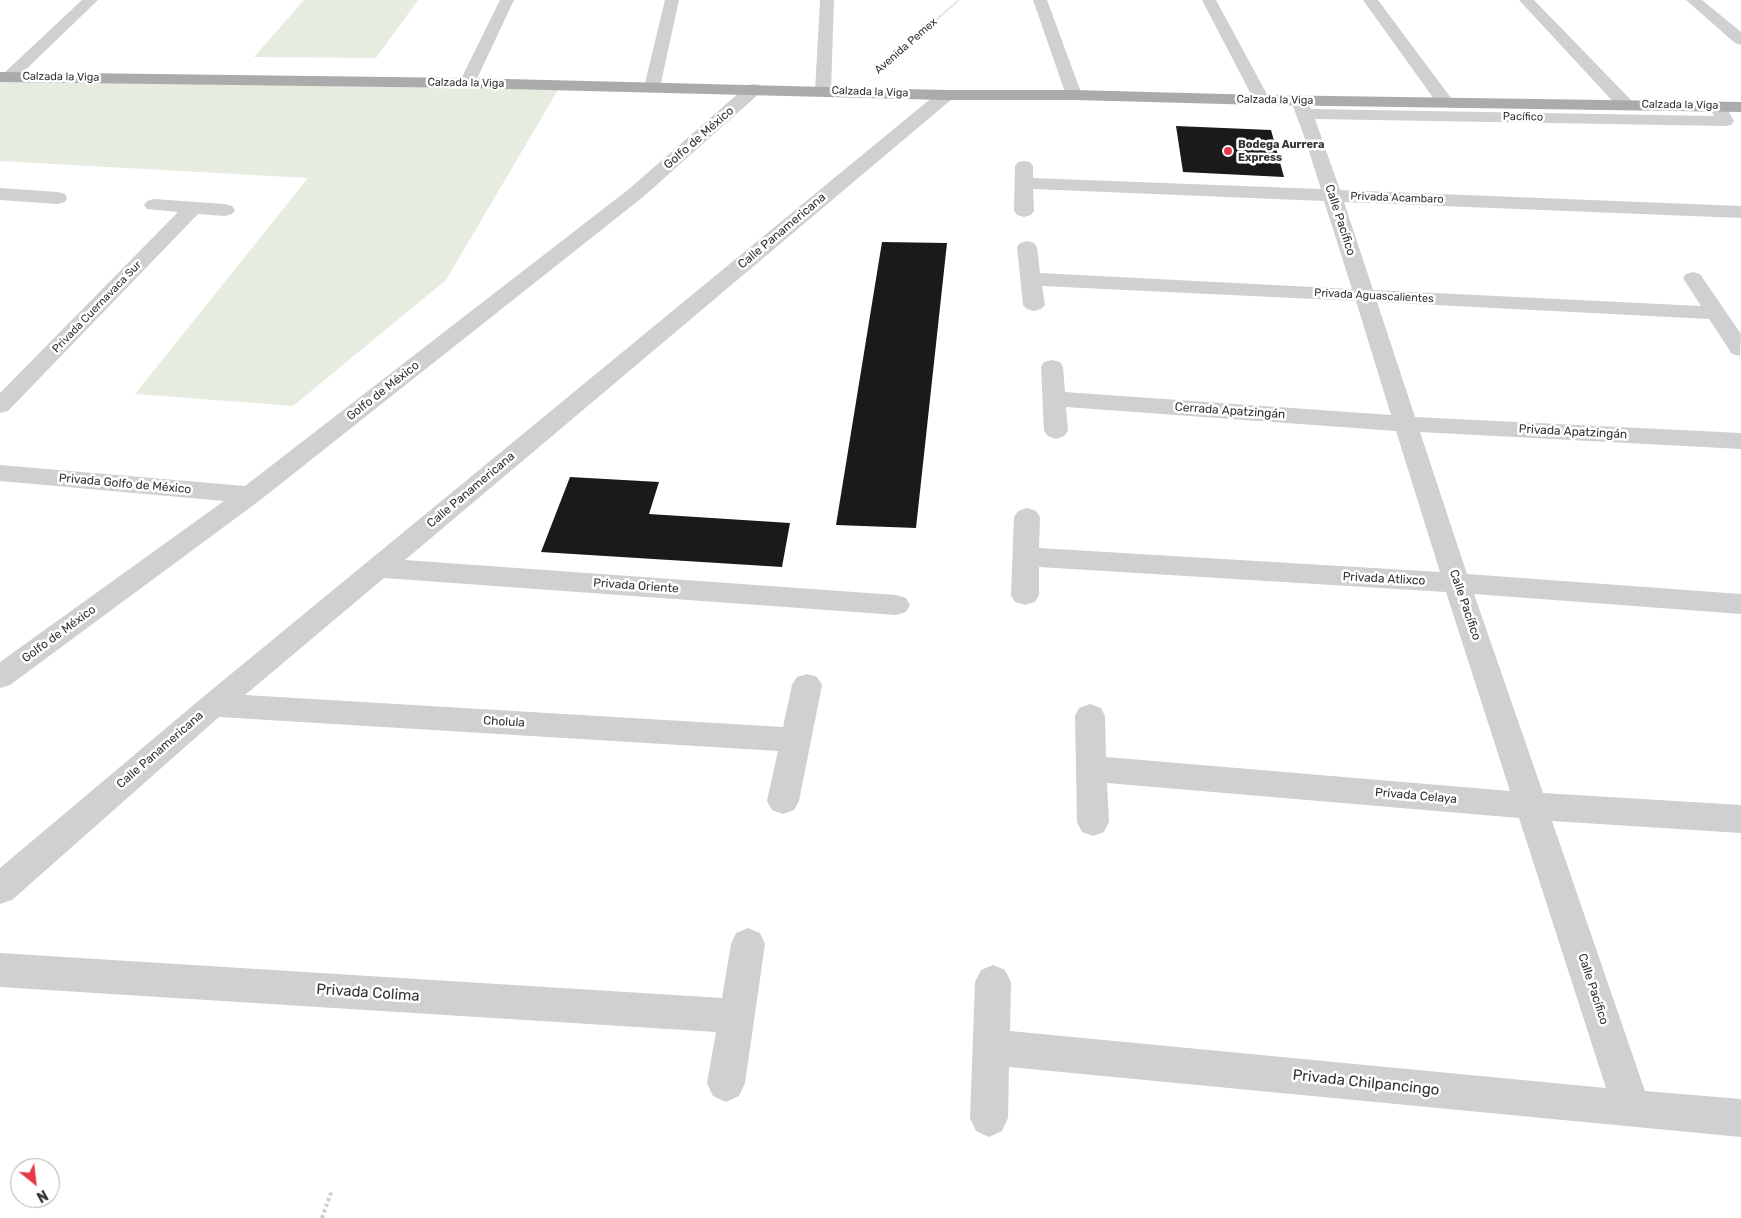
<!DOCTYPE html>
<html>
<head>
<meta charset="utf-8">
<style>
  body { margin:0 }
  #map { position:relative; width:1741px; height:1218px; overflow:hidden; background:#fff; font-family:Rubik,sans-serif }
  canvas { display:block }
  .north { position:absolute; left:10px; top:1158px; width:50px; height:50px; box-sizing:border-box; background:#fff; border:1px solid #adadad; border-radius:50%; rotate:151deg; font-size:14px; font-weight:700; line-height:20px; text-align:center; color:#333 }
  .north::after { content:''; display:block; margin:auto; width:18px; height:22px; background:#e63946; clip-path:polygon(50% 0,100% 100%,50% 72%,0 100%) }
</style>
</head>
<body>
<div id="map">
<canvas width="1741" height="1218"></canvas>
<div class="north">N</div>
</div>
<script>
const ctx = document.querySelector('canvas').getContext('2d');
ctx.lineJoin = 'round';
function fill(path, color) { ctx.fillStyle = color; ctx.fill(path, 'evenodd'); }
const poly = rows => new Path2D(rows.map(r => 'M' + r).join(''));
function stroke(path, color, width, dash) { ctx.strokeStyle = color; ctx.lineWidth = width; ctx.lineCap = dash ? 'butt' : 'round'; ctx.setLineDash(dash || []); ctx.stroke(path); }
function write(font, color, halo, rows, align = 'center') {
  ctx.font = font + ' Rubik,sans-serif'; ctx.lineWidth = 5; ctx.setLineDash([]); ctx.textBaseline = 'middle'; ctx.strokeStyle = halo; ctx.fillStyle = color; for (const [text, x, y, turn = 0] of rows) {
    ctx.save(); ctx.translate(x, y); ctx.rotate((+turn || 0) * Math.PI / 180); ctx.textAlign = isNaN(turn) ? turn : align; if (halo) ctx.strokeText(text, 0, 0); ctx.fillText(text, 0, 0); ctx.restore();
  }
}
fill(poly([
  [304,0,418,0,376,58,254,57],
  [0,80,558,90,446,280,293,406,135,394,308,178,0,161]
]), '#e6ecdf');
fill(poly([
  [1176,126,1271,130,1284,177,1183,172],
  [882,242,947,243,916,528,836,525],
  [570,477,659,482,649,514,790,523,782,567,541,552]
]), '#1a1a1a');
stroke(poly([
  [888,61,959,0]
]), '#cdcdcd', 2, [1, 1]);
stroke(poly([
  [322,1218,332,1190]
]), '#cdcdcd', 4, [3, 3]);
fill(poly([
  [82,0,98,0,15,80,3,80,1,77,3,74,82,0],
  [500,0,514,0,475,83,473,86,467,88,461,86,459,83,500,0],
  [665,0,679,0,660,87,658,91,652,92,646,91,644,87,665,0],
  [820,0,834,0,831,91,829,95,823,96,817,95,815,91,820,0],
  [1033,0,1047,0,1082,95,1080,99,1074,100,1068,99,1066,95,1033,0],
  [1202,0,1216,0,1270,100,1268,104,1256,104,1254,100,1202,0],
  [1363,0,1378,0,1451,98,1453,102,1451,106,1439,106,1363,0],
  [1519,0,1534,0,1631,100,1633,104,1631,108,1619,108,1519,0],
  [1686,0,1702,0,1741,32,1741,45,1735,43,1686,0],
  [754,84,760,85,762,89,760,93,643,197,259,501,10,685,0,688,0,662,224,501,0,481,0,465,245,486,629,189,748,85,754,84],
  [946,90,952,91,954,95,952,99,405,560,896,595,906,598,910,605,906,612,896,615,384,578,245,695,783,727,792,685,797,677,807,674,817,677,822,685,799,801,794,810,783,814,772,810,767,801,778,751,219,717,12,900,0,904,0,868,203,697,940,91,946,90],
  [1299,96,1305,97,1311,109,1714,116,1709,106,1711,102,1717,101,1723,102,1734,121,1731,125,1725,126,1315,119,1340,190,1741,206,1741,218,1344,202,1373,290,1701,306,1683,278,1686,274,1693,272,1700,274,1741,334,1740,356,1732,354,1709,319,1377,302,1415,417,1741,433,1741,449,1420,432,1467,574,1741,594,1741,614,1474,594,1543,793,1741,805,1741,833,1552,821,1645,1091,1741,1099,1741,1137,1009,1067,1008,1118,1002,1131,989,1137,976,1131,970,1118,975,982,981,970,993,965,1005,970,1011,982,1010,1031,1606,1088,1519,818,1107,783,1109,822,1104,832,1093,836,1082,832,1077,822,1075,716,1079,708,1090,704,1101,708,1105,716,1106,757,1510,791,1446,592,1039,567,1039,595,1035,602,1025,605,1015,602,1011,595,1014,517,1018,511,1027,508,1036,511,1040,517,1039,548,1440,572,1396,431,1066,407,1068,431,1064,436,1056,439,1048,436,1044,431,1041,367,1044,362,1052,360,1060,362,1063,367,1065,392,1391,415,1356,301,1042,286,1045,305,1041,309,1034,311,1027,309,1023,305,1017,247,1020,243,1027,241,1034,243,1037,247,1040,273,1352,289,1324,201,1033,189,1034,211,1031,215,1024,217,1017,215,1014,211,1015,166,1018,162,1024,161,1030,162,1033,166,1033,178,1321,189,1304,136,1291,101,1293,97,1299,96],
  [0,188,58,192,65,194,67,198,65,202,58,204,0,200,0,188],
  [154,199,225,204,232,206,235,210,232,214,225,216,198,214,8,411,0,413,0,393,178,212,147,209,144,205,147,201,154,199],
  [748,928,760,933,765,944,745,1083,739,1096,726,1102,713,1096,707,1083,716,1032,0,987,0,953,722,998,731,944,736,933,748,928]
]), '#d0d0d0');
fill(poly([
  [0,72,467,78,946,90,1074,90,1262,95,1741,102,1741,112,1262,105,1074,100,946,100,467,88,0,82,0,72]
]), '#ababab');
for (const [x, y, r, color] of [
  [1228,151,5,"#e63946"]
]) { const dot = new Path2D(); dot.arc(x, y, r, 0, 2 * Math.PI); ctx.fillStyle = color; ctx.fill(dot); stroke(dot, '#fff', 2); }
write('11px', '#333', '#fff', [
  ["Avenida Pemex",906,46,-41],
  ["Calzada la Viga",61,77,1],
  ["Calzada la Viga",466,83,1],
  ["Calzada la Viga",870,92,2],
  ["Calzada la Viga",1275,100,1],
  ["Calzada la Viga",1680,105,1],
  ["Pacífico",1523,117,1],
  ["Privada Acambaro",1397,198,2],
  ["Privada Aguascalientes",1374,296,3],
  ["Privada Cuernavaca Sur",97,307,-46]
]);
write('bold 11px', '#333', '#fff', [
  ["Bodega Aurrera",1238,145],
  ["Express",1238,158]
], 'left');
write('12px', '#333', '#fff', [
  ["Golfo de México",699,138,-41],
  ["Calle Pacífico",1340,220,72],
  ["Calle Panamericana",782,231,-40],
  ["Golfo de México",383,391,-38],
  ["Cerrada Apatzingán",1230,411,4],
  ["Privada Apatzingán",1573,432,3],
  ["Privada Golfo de México",125,484,5],
  ["Calle Panamericana",471,490,-40],
  ["Privada Atlixco",1384,579,3],
  ["Privada Oriente",636,586,4],
  ["Calle Pacífico",1465,605,71],
  ["Golfo de México",59,634,-36],
  ["Cholula",504,722,3],
  ["Calle Panamericana",160,750,-41],
  ["Privada Celaya",1416,796,5],
  ["Calle Pacífico",1593,989,72]
]);
write('15px', '#333', '#fff', [
  ["Privada Colima",368,993,4],
  ["Privada Chilpancingo",1366,1083,6]
]);
</script>
</body>
</html>
